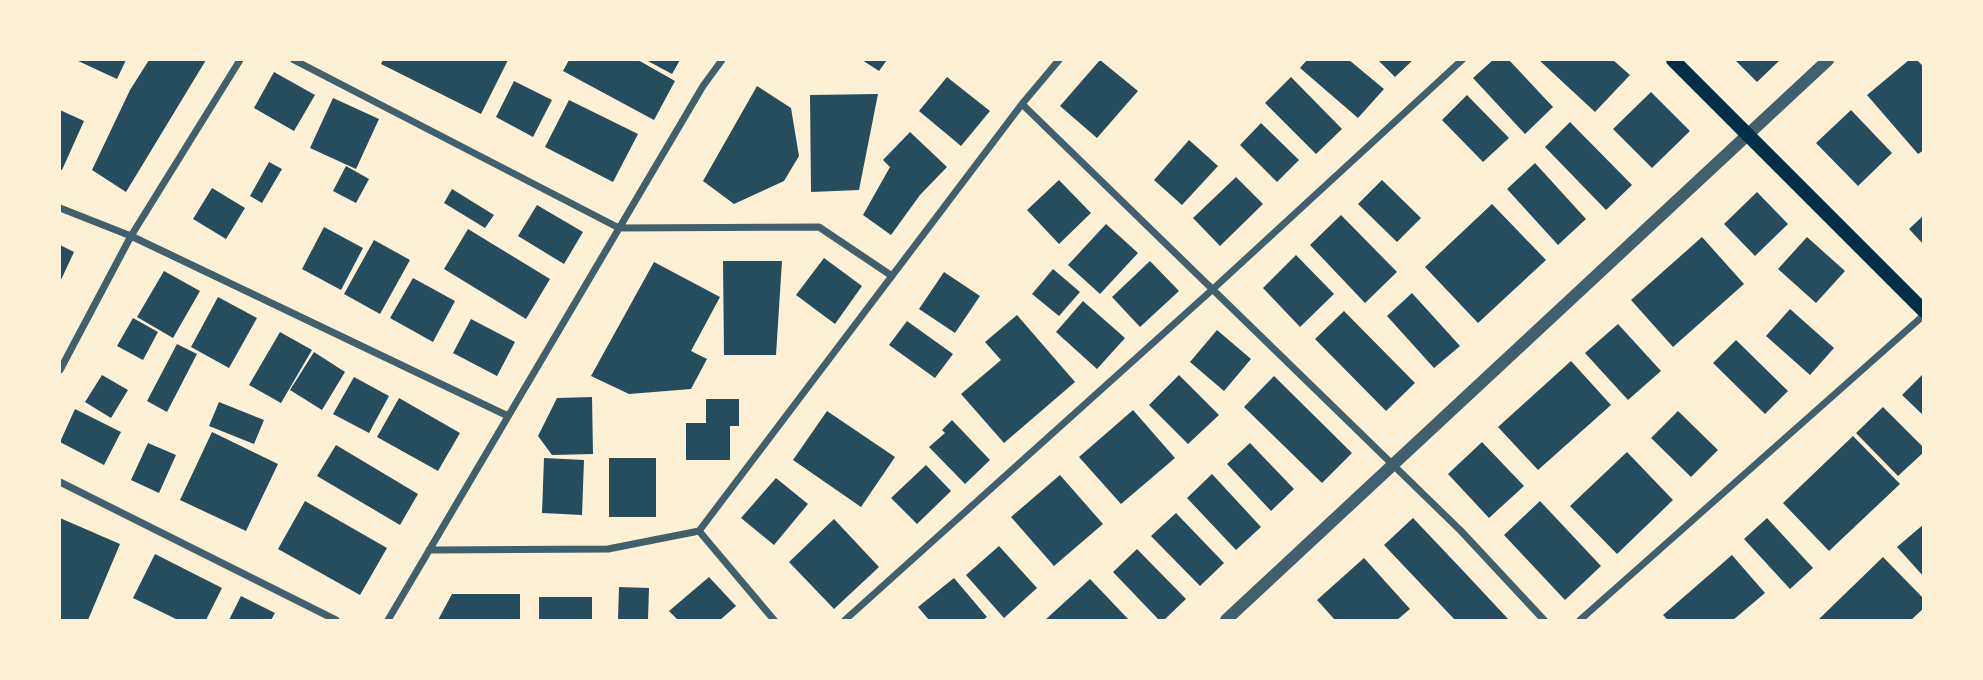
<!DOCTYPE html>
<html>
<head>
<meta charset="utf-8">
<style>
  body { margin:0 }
  #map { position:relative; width:1983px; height:680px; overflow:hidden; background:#fdf0d5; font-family:"Titillium Web",sans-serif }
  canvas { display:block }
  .frame { position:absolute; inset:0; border:61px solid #fdf0d5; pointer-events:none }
</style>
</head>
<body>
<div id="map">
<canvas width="1983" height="680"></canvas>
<div class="frame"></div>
</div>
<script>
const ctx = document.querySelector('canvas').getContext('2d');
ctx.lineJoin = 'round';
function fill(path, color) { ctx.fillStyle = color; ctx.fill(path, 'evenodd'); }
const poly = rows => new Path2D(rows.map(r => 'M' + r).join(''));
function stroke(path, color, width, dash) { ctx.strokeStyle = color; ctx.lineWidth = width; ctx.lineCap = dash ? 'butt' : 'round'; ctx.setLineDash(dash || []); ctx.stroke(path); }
fill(poly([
  [76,60,126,60,117,79],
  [149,60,206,60,126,192,92,170,130,90],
  [383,60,508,60,481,114,381,64],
  [569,60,638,60,675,81,654,120,563,71],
  [646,60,680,60,672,74],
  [862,60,887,60,879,71],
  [1100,60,1138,91,1097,138,1060,106],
  [1307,60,1349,60,1384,89,1358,118,1300,68],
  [1378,60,1413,60,1395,77],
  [1493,60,1509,60,1553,107,1525,134,1473,78],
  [1539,60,1613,60,1630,75,1595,112],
  [1735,60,1780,60,1757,82],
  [1909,60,1917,60,1924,67,1924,150,1918,154,1867,95],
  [274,72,315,95,294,131,254,108],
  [947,77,990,111,961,146,919,111],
  [1291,77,1342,129,1316,154,1265,103],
  [514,81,552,100,533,137,496,117],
  [757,86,791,108,799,156,784,181,734,204,703,181],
  [1651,92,1690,131,1652,168,1613,129],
  [878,94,859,190,811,192,810,95],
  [1467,95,1509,138,1483,162,1442,120],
  [333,98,379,119,356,169,310,148],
  [569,100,638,134,613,182,545,147],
  [60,110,84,121,62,170,60,169],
  [1851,110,1892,153,1858,186,1816,143],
  [1570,122,1632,185,1606,210,1545,147],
  [1261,123,1299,160,1277,182,1240,145],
  [910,132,947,167,920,195,891,235,863,215,890,167,883,160],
  [1189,140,1218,166,1182,205,1154,180],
  [269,162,282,169,262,203,250,196],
  [1535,163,1586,219,1558,245,1507,189],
  [346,166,369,179,356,203,333,191],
  [1236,177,1263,204,1220,246,1193,218],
  [1059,180,1091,213,1059,244,1027,210],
  [1382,180,1421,218,1397,242,1358,204],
  [212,188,245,208,226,239,193,219],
  [452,189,494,215,485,228,444,203],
  [1757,192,1788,224,1755,256,1724,224],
  [1492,204,1546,260,1478,323,1425,267],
  [537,205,583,232,564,264,518,236],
  [1341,215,1397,272,1365,303,1310,245],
  [1924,215,1924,245,1909,229],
  [1106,224,1138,253,1100,294,1068,265],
  [324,227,363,248,341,290,302,269],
  [468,229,550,279,526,319,444,269],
  [1702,237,1744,284,1673,347,1631,300],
  [1807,237,1845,271,1816,303,1778,269],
  [374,240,410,260,380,314,344,294],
  [60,245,74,252,60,282],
  [1296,255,1334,294,1300,327,1263,288],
  [824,258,862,286,835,324,796,295],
  [723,261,782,261,776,355,724,355],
  [1150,261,1179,291,1140,327,1112,297],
  [654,262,720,297,691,351,707,359,691,389,629,394,591,376],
  [1053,269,1080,292,1059,316,1032,294],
  [164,271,200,291,173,338,137,317],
  [944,272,980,296,955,333,919,309],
  [413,278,455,301,433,342,390,318],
  [1412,293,1460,346,1434,368,1387,316],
  [218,297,257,318,229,368,191,347],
  [1083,301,1125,338,1097,369,1056,332],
  [1790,309,1834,348,1810,375,1766,336],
  [1344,311,1415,383,1386,411,1315,339],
  [1017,315,1075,382,1004,443,961,394,1001,360,985,342],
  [133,318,158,332,143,360,117,346],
  [471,319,515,342,497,376,453,353],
  [907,321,953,354,935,378,889,345],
  [1618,324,1661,371,1628,400,1585,353],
  [1217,330,1251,359,1224,391,1190,362],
  [280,332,312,350,281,403,249,385],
  [1736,340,1788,391,1765,414,1713,363],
  [177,344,197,354,167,412,147,401],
  [314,352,345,372,322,410,290,390],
  [1571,361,1611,405,1538,470,1498,427],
  [1924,373,1924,416,1902,395],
  [102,375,128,390,111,418,85,402],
  [1179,375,1219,415,1188,444,1149,405],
  [1274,376,1352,453,1322,483,1244,407],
  [354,377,389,396,369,433,333,414],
  [592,397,593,454,552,455,538,436,557,398],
  [399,398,460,433,438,471,377,437],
  [706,399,739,399,739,426,730,426,730,460,686,460,686,423,706,423],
  [219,402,264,420,254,444,209,426],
  [1883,407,1924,448,1924,452,1898,476,1856,433],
  [75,409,121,432,104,465,60,442],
  [1133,410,1175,458,1121,504,1079,457],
  [827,411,895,457,861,507,793,460],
  [1678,411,1718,450,1691,477,1651,438],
  [952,420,990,460,965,484,929,447,945,433,942,430],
  [212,432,278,464,246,531,180,500],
  [1853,436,1900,484,1829,551,1783,503],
  [1482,442,1524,486,1489,518,1448,474],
  [148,443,176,455,159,493,131,480],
  [1250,443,1294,489,1271,511,1227,464],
  [336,445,418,494,400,525,317,476],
  [1627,452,1673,500,1617,554,1570,506],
  [544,458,584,460,582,515,542,513],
  [609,458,656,458,656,517,609,517],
  [926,465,951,491,917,524,891,498],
  [1212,474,1261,527,1236,550,1187,498],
  [1060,475,1103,524,1054,566,1011,517],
  [776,478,808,504,774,545,741,518],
  [305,501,387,548,360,595,278,549],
  [1540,501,1601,566,1565,600,1504,535],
  [1176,513,1224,563,1200,586,1151,536],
  [60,518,120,544,88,620,60,620],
  [1413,518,1467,575,1509,620,1455,620,1384,545],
  [1767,518,1813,568,1790,589,1744,539],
  [834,519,879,567,834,609,789,562],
  [1924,524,1924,577,1897,547],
  [999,546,1037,588,1004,618,966,575],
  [1137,549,1186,599,1164,620,1159,620,1113,572],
  [155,554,222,588,206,620,178,620,133,598],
  [1732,555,1765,593,1733,620,1668,620,1663,615],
  [1883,557,1924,599,1924,608,1911,620,1821,620,1819,619],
  [1364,558,1410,609,1397,620,1335,620,1317,600],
  [709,577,736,606,720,620,678,620,669,611],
  [954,578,987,617,983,620,929,620,918,607],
  [1090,579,1129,620,1045,620],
  [619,587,649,588,648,620,618,620],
  [452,594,520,594,520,620,438,620],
  [241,596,275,613,271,620,229,620],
  [539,597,592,597,592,620,539,620]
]), '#264d5e');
stroke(poly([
  [294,60,619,228,819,227,892,276],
  [1022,104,1461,531,1544,620],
  [60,208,131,236,508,416],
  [60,370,131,236,240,60],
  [60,482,336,620],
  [699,531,1022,104,1059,60],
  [429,550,608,549,699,531,774,620],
  [388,620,703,86,722,60],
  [845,620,1213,289,1462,60],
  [1580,620,1924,315]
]), '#3f606c', 7);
stroke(poly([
  [1226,620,1828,60]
]), '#3f606c', 12);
stroke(poly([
  [1673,60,1924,311]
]), '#003049', 14);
</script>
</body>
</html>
